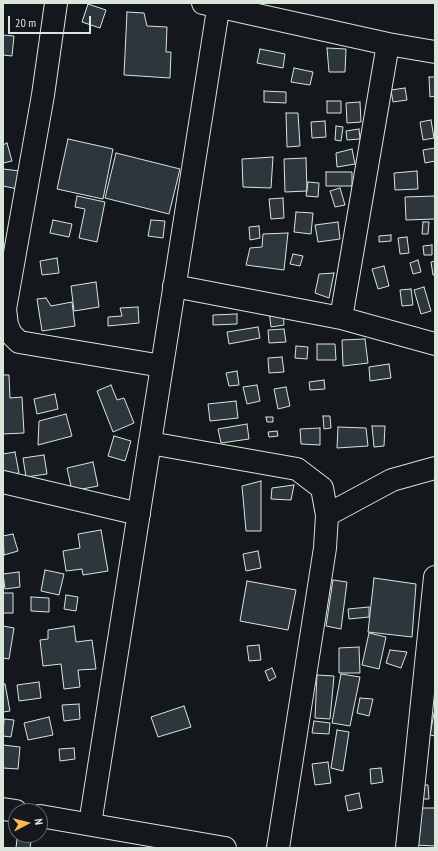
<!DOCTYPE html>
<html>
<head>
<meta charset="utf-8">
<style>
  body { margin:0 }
  #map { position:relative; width:438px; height:851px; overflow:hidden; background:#14181c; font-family:"PT Sans Narrow",sans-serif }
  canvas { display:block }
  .frame { position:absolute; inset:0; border:4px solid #d8e6dc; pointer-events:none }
  .north { position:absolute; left:8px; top:803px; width:40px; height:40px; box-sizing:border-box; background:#14181c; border:1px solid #626a69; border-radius:50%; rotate:83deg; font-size:11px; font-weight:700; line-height:16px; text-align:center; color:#d8e6dc }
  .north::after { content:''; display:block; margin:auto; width:14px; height:18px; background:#ffb74d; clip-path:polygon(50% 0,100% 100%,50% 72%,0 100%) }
  .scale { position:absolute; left:8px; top:16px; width:83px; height:18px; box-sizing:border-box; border:2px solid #d8e6dc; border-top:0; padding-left:5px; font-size:12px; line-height:14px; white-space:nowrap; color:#d8e6dc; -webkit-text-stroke:3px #14181c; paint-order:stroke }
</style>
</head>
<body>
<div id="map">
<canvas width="438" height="851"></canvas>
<div class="frame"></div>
<div class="north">N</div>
<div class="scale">20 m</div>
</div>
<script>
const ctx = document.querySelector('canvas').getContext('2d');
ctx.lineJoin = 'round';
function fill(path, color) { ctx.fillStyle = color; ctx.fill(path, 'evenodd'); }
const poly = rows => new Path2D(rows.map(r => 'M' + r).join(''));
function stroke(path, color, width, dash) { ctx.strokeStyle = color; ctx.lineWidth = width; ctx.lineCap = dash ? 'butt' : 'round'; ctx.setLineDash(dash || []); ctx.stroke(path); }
const building = poly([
  [88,4,106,10,100,28,82,22,88,4],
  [127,12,144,13,147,26,167,27,166,52,171,52,170,78,124,75,127,12],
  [3,35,14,36,12,56,3,55,3,35],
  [327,48,346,49,345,72,329,72,327,48],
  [260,49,285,54,283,68,257,63,260,49],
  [294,68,313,72,310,85,291,82,294,68],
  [429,77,435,77,435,96,430,97,429,77],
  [405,88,407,100,393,102,391,90,405,88],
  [264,91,286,92,286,103,264,102,264,91],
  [327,101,341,101,341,113,327,113,327,101],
  [360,102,361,122,347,123,346,103,360,102],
  [286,113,298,113,300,146,287,147,286,113],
  [431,120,434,138,423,140,420,122,431,120],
  [325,121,326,137,312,138,311,122,325,121],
  [336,126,343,127,341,141,335,140,336,126],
  [359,129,360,139,347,140,346,131,359,129],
  [68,139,113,149,103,199,57,189,68,139],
  [7,143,12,161,3,163,3,145,7,143],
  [435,148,435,161,425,163,423,150,435,148],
  [352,149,355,164,337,167,336,153,352,149],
  [116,153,180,169,169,214,105,198,116,153],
  [273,157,271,188,243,187,242,159,273,157],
  [306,158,307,191,285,192,284,159,306,158],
  [3,169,20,171,18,189,3,186,3,169],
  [417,171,418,189,395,190,394,173,417,171],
  [326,172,352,172,352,186,326,186,326,172],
  [308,182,319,183,318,197,306,196,308,182],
  [340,188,345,205,335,207,330,191,340,188],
  [77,196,105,202,97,242,79,238,85,209,75,207,77,196],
  [435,196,435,219,406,220,405,197,435,196],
  [283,198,284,218,271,219,269,199,283,198],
  [296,212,313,213,311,234,294,232,296,212],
  [53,220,72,224,69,237,50,233,53,220],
  [151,220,165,221,163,238,148,236,151,220],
  [338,222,340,239,318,242,315,225,338,222],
  [423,222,429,222,428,234,422,234,423,222],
  [259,226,260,238,250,240,249,227,259,226],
  [288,233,284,270,246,265,250,248,262,247,263,234,288,233],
  [391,235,391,241,379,242,379,236,391,235],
  [407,237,409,253,400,254,398,238,407,237],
  [432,245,432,255,424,255,423,246,432,245],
  [293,254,303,256,300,266,290,264,293,254],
  [57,258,59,273,42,275,40,261,57,258],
  [418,260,421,272,413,274,410,263,418,260],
  [435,261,435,275,433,275,431,262,435,261],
  [384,266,389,286,378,289,372,269,384,266],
  [334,273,329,298,315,293,319,274,334,273],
  [96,282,99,307,74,311,71,286,96,282],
  [424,287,431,311,421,314,414,290,424,287],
  [411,289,413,305,402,306,400,290,411,289],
  [46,298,51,306,72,302,75,326,42,331,37,299,46,298],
  [138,307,139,323,108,326,108,317,122,316,120,308,138,307],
  [283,310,284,325,271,327,269,311,283,310],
  [237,314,237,324,213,325,213,315,237,314],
  [258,327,260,338,229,344,227,332,258,327],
  [284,329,286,342,269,343,268,330,284,329],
  [365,339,368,363,343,366,342,340,365,339],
  [317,344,335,344,336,360,317,360,317,344],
  [296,346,308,347,307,359,295,358,296,346],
  [282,357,284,372,269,373,268,358,282,357],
  [389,364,391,378,370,381,369,367,389,364],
  [237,371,239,385,229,386,226,373,237,371],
  [3,375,9,375,10,398,22,397,24,433,3,434,3,375],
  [324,380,325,389,310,390,309,382,324,380],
  [111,385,117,400,124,398,134,423,113,432,97,391,111,385],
  [257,385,260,401,247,404,243,387,257,385],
  [286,387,290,406,278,409,274,389,286,387],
  [55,394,58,409,37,414,34,399,55,394],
  [236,401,238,418,210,421,208,404,236,401],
  [66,414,72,436,38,445,39,421,66,414],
  [323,416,330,416,331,428,324,429,323,416],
  [266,417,273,417,273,422,267,422,266,417],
  [247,424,249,439,221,443,218,429,247,424],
  [372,426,385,426,384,446,374,447,372,426],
  [338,427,366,428,368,446,337,448,338,427],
  [320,428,320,445,301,444,300,429,320,428],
  [277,431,278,436,269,437,268,432,277,431],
  [114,436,131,441,125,461,108,456,114,436],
  [15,452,19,473,3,476,3,454,15,452],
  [44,455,47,474,26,477,23,458,44,455],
  [93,462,98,486,72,491,67,468,93,462],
  [261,481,261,531,246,531,242,486,261,481],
  [294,485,291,500,271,499,272,488,294,485],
  [101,530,108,571,83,575,82,569,66,571,63,551,80,548,78,534,101,530],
  [13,534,18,551,4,555,3,536,13,534],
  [258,551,261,568,246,571,243,554,258,551],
  [45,570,64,574,59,595,41,591,45,570],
  [19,572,20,587,5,589,3,574,19,572],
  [374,578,416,584,412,637,368,632,374,578],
  [333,580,347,582,341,629,326,626,333,580],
  [247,581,296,590,288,630,240,621,247,581],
  [3,593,13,593,13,613,3,613,3,593],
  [66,595,78,597,76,611,64,609,66,595],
  [31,597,49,598,49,612,31,611,31,597],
  [369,607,369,617,349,619,348,609,369,607],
  [3,626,14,628,9,659,3,658,3,626],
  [74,626,76,642,92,640,96,669,78,670,80,687,64,689,61,664,43,666,40,640,48,639,48,630,74,626],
  [369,633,386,637,379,669,362,665,369,633],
  [259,645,261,660,249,661,247,646,259,645],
  [359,647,360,673,339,673,339,648,359,647],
  [390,650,407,652,401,668,386,663,390,650],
  [272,668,276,677,269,681,265,671,272,668],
  [341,674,360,677,350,726,332,723,341,674],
  [317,675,334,676,330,719,315,718,317,675],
  [39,682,41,698,19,701,17,685,39,682],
  [5,684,10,711,3,712,3,685,5,684],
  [360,698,373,699,369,716,357,713,360,698],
  [79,704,80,719,64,721,62,705,79,704],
  [184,706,191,727,158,737,151,717,184,706],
  [435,708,435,736,430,735,435,708],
  [49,717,53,735,28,740,24,723,49,717],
  [4,719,14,720,11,737,3,736,4,719],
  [314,721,330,723,329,734,312,733,314,721],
  [337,730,349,732,343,771,331,768,337,730],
  [3,745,20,747,18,769,3,768,3,745],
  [74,748,75,759,60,761,59,749,74,748],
  [328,762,331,783,315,785,312,764,328,762],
  [381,768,383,782,371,784,370,769,381,768],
  [418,785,428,785,429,799,418,799,418,785],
  [359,793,362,808,348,811,345,796,359,793],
  [415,808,435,808,435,846,415,845,415,808],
  [17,839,31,841,30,848,16,848,17,839]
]);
fill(building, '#2c363c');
stroke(building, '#d8e6dc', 1);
const minor = poly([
  [56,3,43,95,5,309,7,325,11,334,19,342,162,366],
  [203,3,388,44,435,52],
  [174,286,341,318,435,344],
  [341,318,388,44],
  [150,443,297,469,322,488,327,515,325,548,278,848],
  [3,482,139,514],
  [327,515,392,480,435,468],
  [3,809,16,811],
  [40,816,225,848],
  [90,824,219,3],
  [407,848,435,577]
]);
stroke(minor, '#d8e6dc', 24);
stroke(minor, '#14181c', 22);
</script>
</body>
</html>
